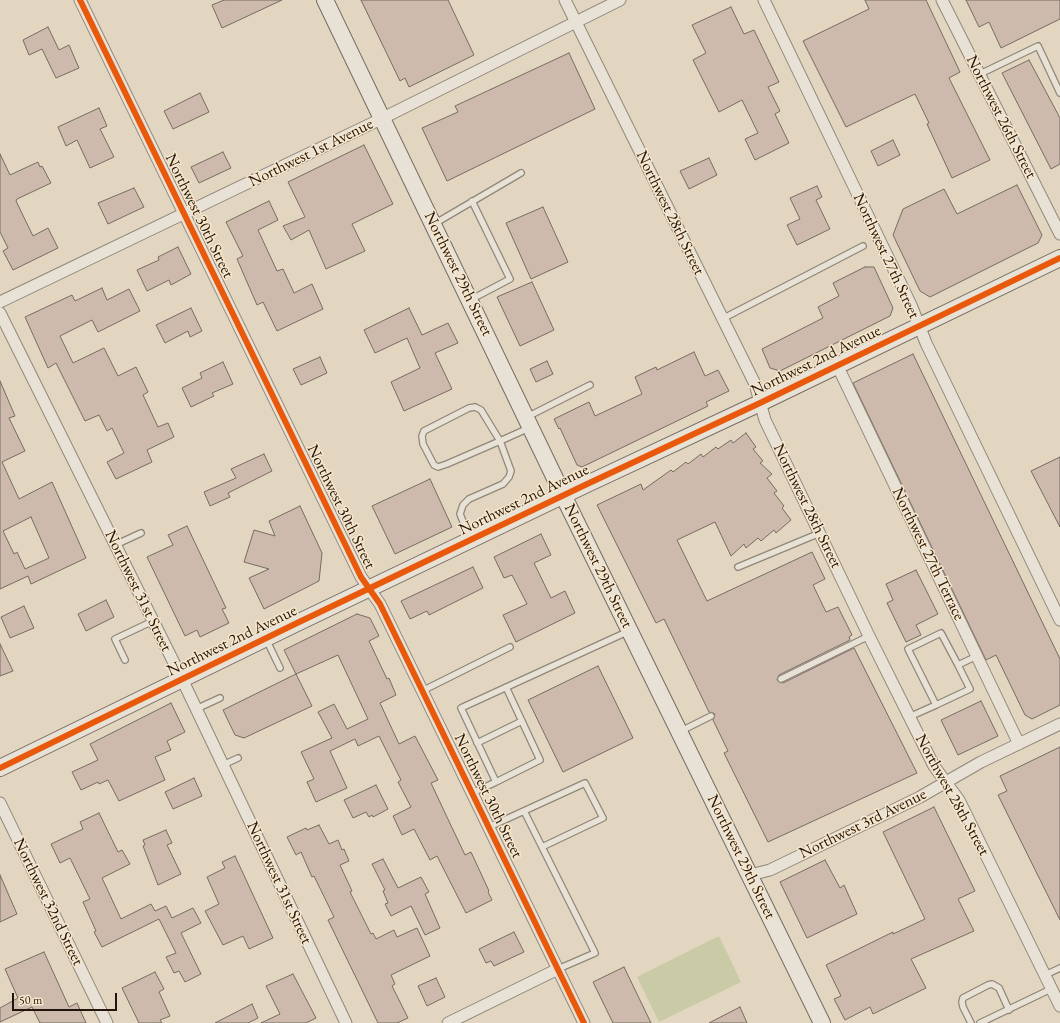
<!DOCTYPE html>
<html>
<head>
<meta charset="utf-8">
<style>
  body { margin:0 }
  #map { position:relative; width:1060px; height:1023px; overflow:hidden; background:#e3d6c0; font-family:"EB Garamond",serif }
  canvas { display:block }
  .scale { position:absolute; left:12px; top:993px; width:105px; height:18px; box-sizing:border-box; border:2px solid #23150b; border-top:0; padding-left:5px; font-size:12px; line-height:14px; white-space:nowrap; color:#23150b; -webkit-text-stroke:3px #f7e7cc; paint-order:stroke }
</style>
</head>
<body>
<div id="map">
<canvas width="1060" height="1023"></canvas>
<div class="scale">50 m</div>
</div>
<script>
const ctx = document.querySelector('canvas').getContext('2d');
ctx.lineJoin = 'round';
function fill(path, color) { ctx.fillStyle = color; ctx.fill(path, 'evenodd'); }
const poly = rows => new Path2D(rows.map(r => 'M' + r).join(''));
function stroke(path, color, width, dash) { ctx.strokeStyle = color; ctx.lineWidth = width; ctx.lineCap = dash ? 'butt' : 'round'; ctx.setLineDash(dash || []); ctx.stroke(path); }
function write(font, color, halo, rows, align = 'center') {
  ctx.font = font + ' "EB Garamond",serif'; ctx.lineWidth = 3; ctx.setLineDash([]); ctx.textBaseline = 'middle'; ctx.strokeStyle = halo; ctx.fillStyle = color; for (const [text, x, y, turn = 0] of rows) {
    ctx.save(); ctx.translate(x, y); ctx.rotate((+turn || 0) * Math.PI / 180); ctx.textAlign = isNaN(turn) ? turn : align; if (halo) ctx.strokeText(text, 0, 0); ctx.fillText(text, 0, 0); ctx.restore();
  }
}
fill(poly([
  [719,936,741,982,659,1022,637,977]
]), '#c9caa6');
const building = poly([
  [224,0,282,0,222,28,212,5,224,0],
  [361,0,448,0,474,55,409,87,405,78,400,81,361,0],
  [865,0,926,0,960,72,949,78,990,160,952,178,927,124,929,123,915,94,846,127,803,41,869,9,865,0],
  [966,0,1060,0,1060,19,1001,48,989,22,979,27,966,0],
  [731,7,744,34,754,30,779,82,768,87,780,111,775,114,789,143,755,160,745,139,758,133,742,100,719,112,693,60,706,53,692,25,731,7],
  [48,27,59,50,69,45,79,68,56,78,42,49,29,55,23,40,48,27],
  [569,53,595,109,447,181,422,128,458,112,455,106,569,53],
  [1029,60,1060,118,1060,164,1051,169,1002,73,1029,60],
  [200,93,209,112,173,129,164,111,200,93],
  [99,108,107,126,100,129,114,157,90,168,77,140,66,146,58,127,99,108],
  [893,140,900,155,878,166,871,151,893,140],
  [364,145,393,204,352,224,365,251,326,269,309,230,291,240,283,226,305,217,288,182,364,145],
  [223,152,231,168,199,183,191,167,223,152],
  [0,154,10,175,38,162,40,167,42,166,51,183,17,199,16,201,33,236,48,228,58,248,13,270,3,251,8,248,0,232,0,154],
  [709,158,717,175,689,189,680,171,709,158],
  [1017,185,1042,235,1038,243,930,297,920,291,893,235,903,209,944,189,957,214,1017,185],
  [817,186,822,197,816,200,830,229,797,245,787,225,800,219,790,198,817,186],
  [134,188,144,207,108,224,98,203,134,188],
  [269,201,278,220,258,230,277,271,283,269,294,293,312,284,323,309,277,331,263,302,257,305,237,259,243,256,226,222,269,201],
  [543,207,568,262,531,279,506,223,543,207],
  [178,247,191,274,171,285,169,280,147,291,137,270,159,260,158,257,178,247],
  [865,267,874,267,893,308,890,316,780,371,770,368,762,349,823,318,818,307,839,296,833,283,865,267],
  [532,282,554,330,520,346,497,297,532,282],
  [102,288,107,300,129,289,140,311,98,332,92,320,60,336,73,363,104,348,118,376,136,367,148,392,143,395,158,427,168,423,174,437,147,450,152,462,116,479,107,462,124,453,112,428,107,431,99,415,85,421,56,363,48,368,25,317,72,295,75,301,102,288],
  [191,308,202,331,190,337,188,331,165,343,156,325,191,308],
  [409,308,422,335,448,323,458,343,435,353,452,389,404,411,391,382,420,368,407,338,375,353,364,330,409,308],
  [694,352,705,376,718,370,729,391,706,402,708,406,582,467,577,465,560,428,559,429,554,419,589,402,595,416,642,394,635,377,656,367,657,370,694,352],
  [913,354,1060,659,1060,705,1032,719,1025,715,996,655,986,660,853,383,913,354],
  [320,357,327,373,301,385,293,369,320,357],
  [547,361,553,374,536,382,530,369,547,361],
  [223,362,233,384,212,393,214,396,191,407,182,388,202,378,200,373,223,362],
  [0,381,15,416,9,418,25,451,2,462,19,499,52,482,86,558,31,584,28,576,0,589,0,381],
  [31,517,49,558,25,569,17,552,14,554,3,531,31,517],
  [746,433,756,447,753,449,763,461,760,463,772,474,767,478,777,491,774,493,784,506,782,508,791,520,776,533,774,530,761,541,758,538,746,548,744,544,731,556,715,522,677,540,707,601,812,552,825,579,813,585,826,612,838,607,852,635,849,637,850,640,779,675,777,680,783,683,854,648,917,773,768,842,724,753,728,751,713,720,715,714,709,712,664,619,656,623,597,505,641,484,643,490,671,470,673,472,686,462,688,464,701,454,703,457,716,447,718,449,731,440,733,443,746,433],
  [264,454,272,471,228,493,230,497,210,506,204,492,236,478,231,469,264,454],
  [1060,457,1060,527,1031,471,1060,457],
  [430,479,452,527,395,554,372,506,430,479],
  [300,506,322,553,319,581,264,609,249,578,269,569,244,562,254,530,275,536,269,521,300,506],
  [187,526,226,608,222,609,229,623,200,637,197,630,185,636,147,557,173,545,168,535,187,526],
  [541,534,551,555,534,563,551,598,565,591,575,613,516,642,503,615,527,604,512,575,504,578,494,557,541,534],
  [473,567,483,588,429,615,427,611,410,619,401,601,473,567],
  [916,570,938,614,916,625,921,635,906,642,887,603,893,600,886,584,916,570],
  [106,600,114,617,86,631,78,614,106,600],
  [24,606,34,628,10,638,1,617,24,606],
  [357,614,370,618,379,636,369,641,387,679,389,678,396,695,380,703,399,744,415,736,438,780,431,783,446,815,465,855,471,852,489,891,488,892,492,900,466,913,437,856,430,860,414,829,402,835,393,816,411,807,398,782,401,780,379,736,358,746,355,739,330,751,347,788,316,802,307,782,314,779,301,752,332,738,318,712,334,704,347,729,368,719,338,655,296,674,284,650,357,614],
  [0,644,13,671,0,676,0,644],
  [598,666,633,738,563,772,528,700,598,666],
  [296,674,312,706,244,738,235,735,223,710,296,674],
  [981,701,998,736,958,755,941,720,981,701],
  [171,703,185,732,167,741,171,750,155,757,165,780,119,801,108,780,99,784,98,782,81,790,72,772,98,760,90,744,171,703],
  [1060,747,1060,920,998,795,1007,791,1000,776,1060,747],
  [194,778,202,796,173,809,165,792,194,778],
  [376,785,388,809,373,817,372,815,369,817,366,812,353,818,344,800,376,785],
  [934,807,975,891,958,899,974,931,911,959,926,988,873,1014,870,1007,845,1020,834,999,841,996,826,965,893,932,893,934,925,919,883,832,934,807],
  [99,813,118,852,122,850,130,864,102,878,121,919,151,904,155,911,166,906,172,918,193,908,201,923,181,933,201,974,185,982,179,971,174,973,166,957,176,953,159,919,102,947,94,932,96,931,83,902,90,899,70,858,60,863,51,844,83,829,80,822,99,813],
  [319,825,329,844,338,840,342,850,344,849,349,861,340,865,352,891,350,892,371,934,373,933,376,939,394,930,397,937,417,928,430,956,391,975,395,984,392,986,408,1018,397,1023,378,1023,328,920,334,917,314,876,312,877,301,852,296,855,287,837,306,828,307,830,319,825],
  [166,830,172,843,167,845,181,874,158,885,143,846,145,845,143,840,166,830],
  [235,856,273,938,249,949,243,936,223,945,205,911,219,904,207,877,225,868,222,862,235,856],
  [383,859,398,888,421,877,429,892,425,894,440,928,425,935,411,906,391,916,385,904,388,903,383,891,385,890,372,864,383,859],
  [825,860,840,888,844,885,857,914,807,938,780,882,825,860],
  [0,875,17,914,0,922,0,875],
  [514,932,524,952,494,966,491,961,486,963,479,949,514,932],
  [44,952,69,1007,77,1003,86,1023,40,1023,32,1007,0,1022,0,1008,18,998,5,969,44,952],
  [624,967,651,1023,613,1023,593,982,624,967],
  [155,972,164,989,159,992,170,1016,160,1020,162,1023,139,1023,122,988,155,972],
  [293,974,316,1018,306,1023,261,1023,280,1014,266,986,293,974],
  [436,978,445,997,427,1006,418,986,436,978],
  [252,1004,258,1018,248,1023,215,1023,252,1004],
  [740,1007,747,1023,709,1023,740,1007]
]);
fill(building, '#ceb9ad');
stroke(building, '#756c61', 1);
const lane = poly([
  [980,74,1038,46,1060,93],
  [434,224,521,173],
  [470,300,510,279,472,201],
  [722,319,863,246],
  [475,407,481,410,500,441,447,464,438,467,434,465,423,444,422,436,424,431,469,408,475,407],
  [527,417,590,385],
  [470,539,460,514,463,505,469,499,503,484,509,477,511,471,500,441,529,428],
  [115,545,141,533],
  [738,567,820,533],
  [266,639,280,668],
  [125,660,115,639,153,621],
  [781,679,869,636],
  [422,691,510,647],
  [936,705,970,689,958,665],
  [196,709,220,698],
  [909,717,936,705,908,649,941,633,958,665,977,656],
  [681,731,711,716],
  [477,743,522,721],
  [223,765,238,758],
  [496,782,540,760,506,687],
  [472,793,496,782,461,708,629,631],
  [524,811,542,847],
  [489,827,585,783,603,818,542,847,595,953,558,969],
  [1045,975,1060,968],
  [971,1023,963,1007,962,1002,963,998,988,985,992,984,999,988,1009,1010],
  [980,1023,1051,989]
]);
const street = poly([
  [80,0,361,577,380,604,584,1023],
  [565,0,755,384,765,420,869,636,934,766,959,800,1060,1006],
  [764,0,911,305,926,343,1060,620],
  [942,0,1060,234],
  [0,302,383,118,620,0],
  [0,313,182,679,346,1023],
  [837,365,1019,744],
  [0,803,107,1023],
  [750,875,770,870,920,797,981,762,1060,724],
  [448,1023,558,969]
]);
const secondary = poly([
  [325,0,563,495,822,1023],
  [0,768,295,624,585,485,760,403,1060,258]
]);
stroke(lane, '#908779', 8);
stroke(street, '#908779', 13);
stroke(secondary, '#756c61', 18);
stroke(lane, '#e8e1d6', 5.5);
stroke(street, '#e8e1d6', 11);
stroke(secondary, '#e8e1d6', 16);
stroke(poly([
  [80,0,361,577,380,604,584,1023],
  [0,768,295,624,585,485,760,403,1060,258]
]), '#e8590c', 6);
write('16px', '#23150b', '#f7e7cc', [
  ["Northwest 26th Street",1001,117,63],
  ["Northwest 1st Avenue",311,153,-26],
  ["Northwest 28th Street",670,213,64],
  ["Northwest 30th Street",199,216,64],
  ["Northwest 27th Street",886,256,65],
  ["Northwest 29th Street",458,274,64],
  ["Northwest 2nd Avenue",816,361,-26],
  ["Northwest 2nd Avenue",524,500,-26],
  ["Northwest 28th Street",807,506,64],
  ["Northwest 30th Street",341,507,64],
  ["Northwest 27th Terrace",928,554,64],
  ["Northwest 29th Street",598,566,64],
  ["Northwest 31st Street",138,591,64],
  ["Northwest 2nd Avenue",232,641,-26],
  ["Northwest 28th Street",952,795,61],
  ["Northwest 30th Street",488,796,64],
  ["Northwest 3rd Avenue",863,824,-26],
  ["Northwest 29th Street",741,857,64],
  ["Northwest 31st Street",279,883,65],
  ["Northwest 32nd Street",48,902,64]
]);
</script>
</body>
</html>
